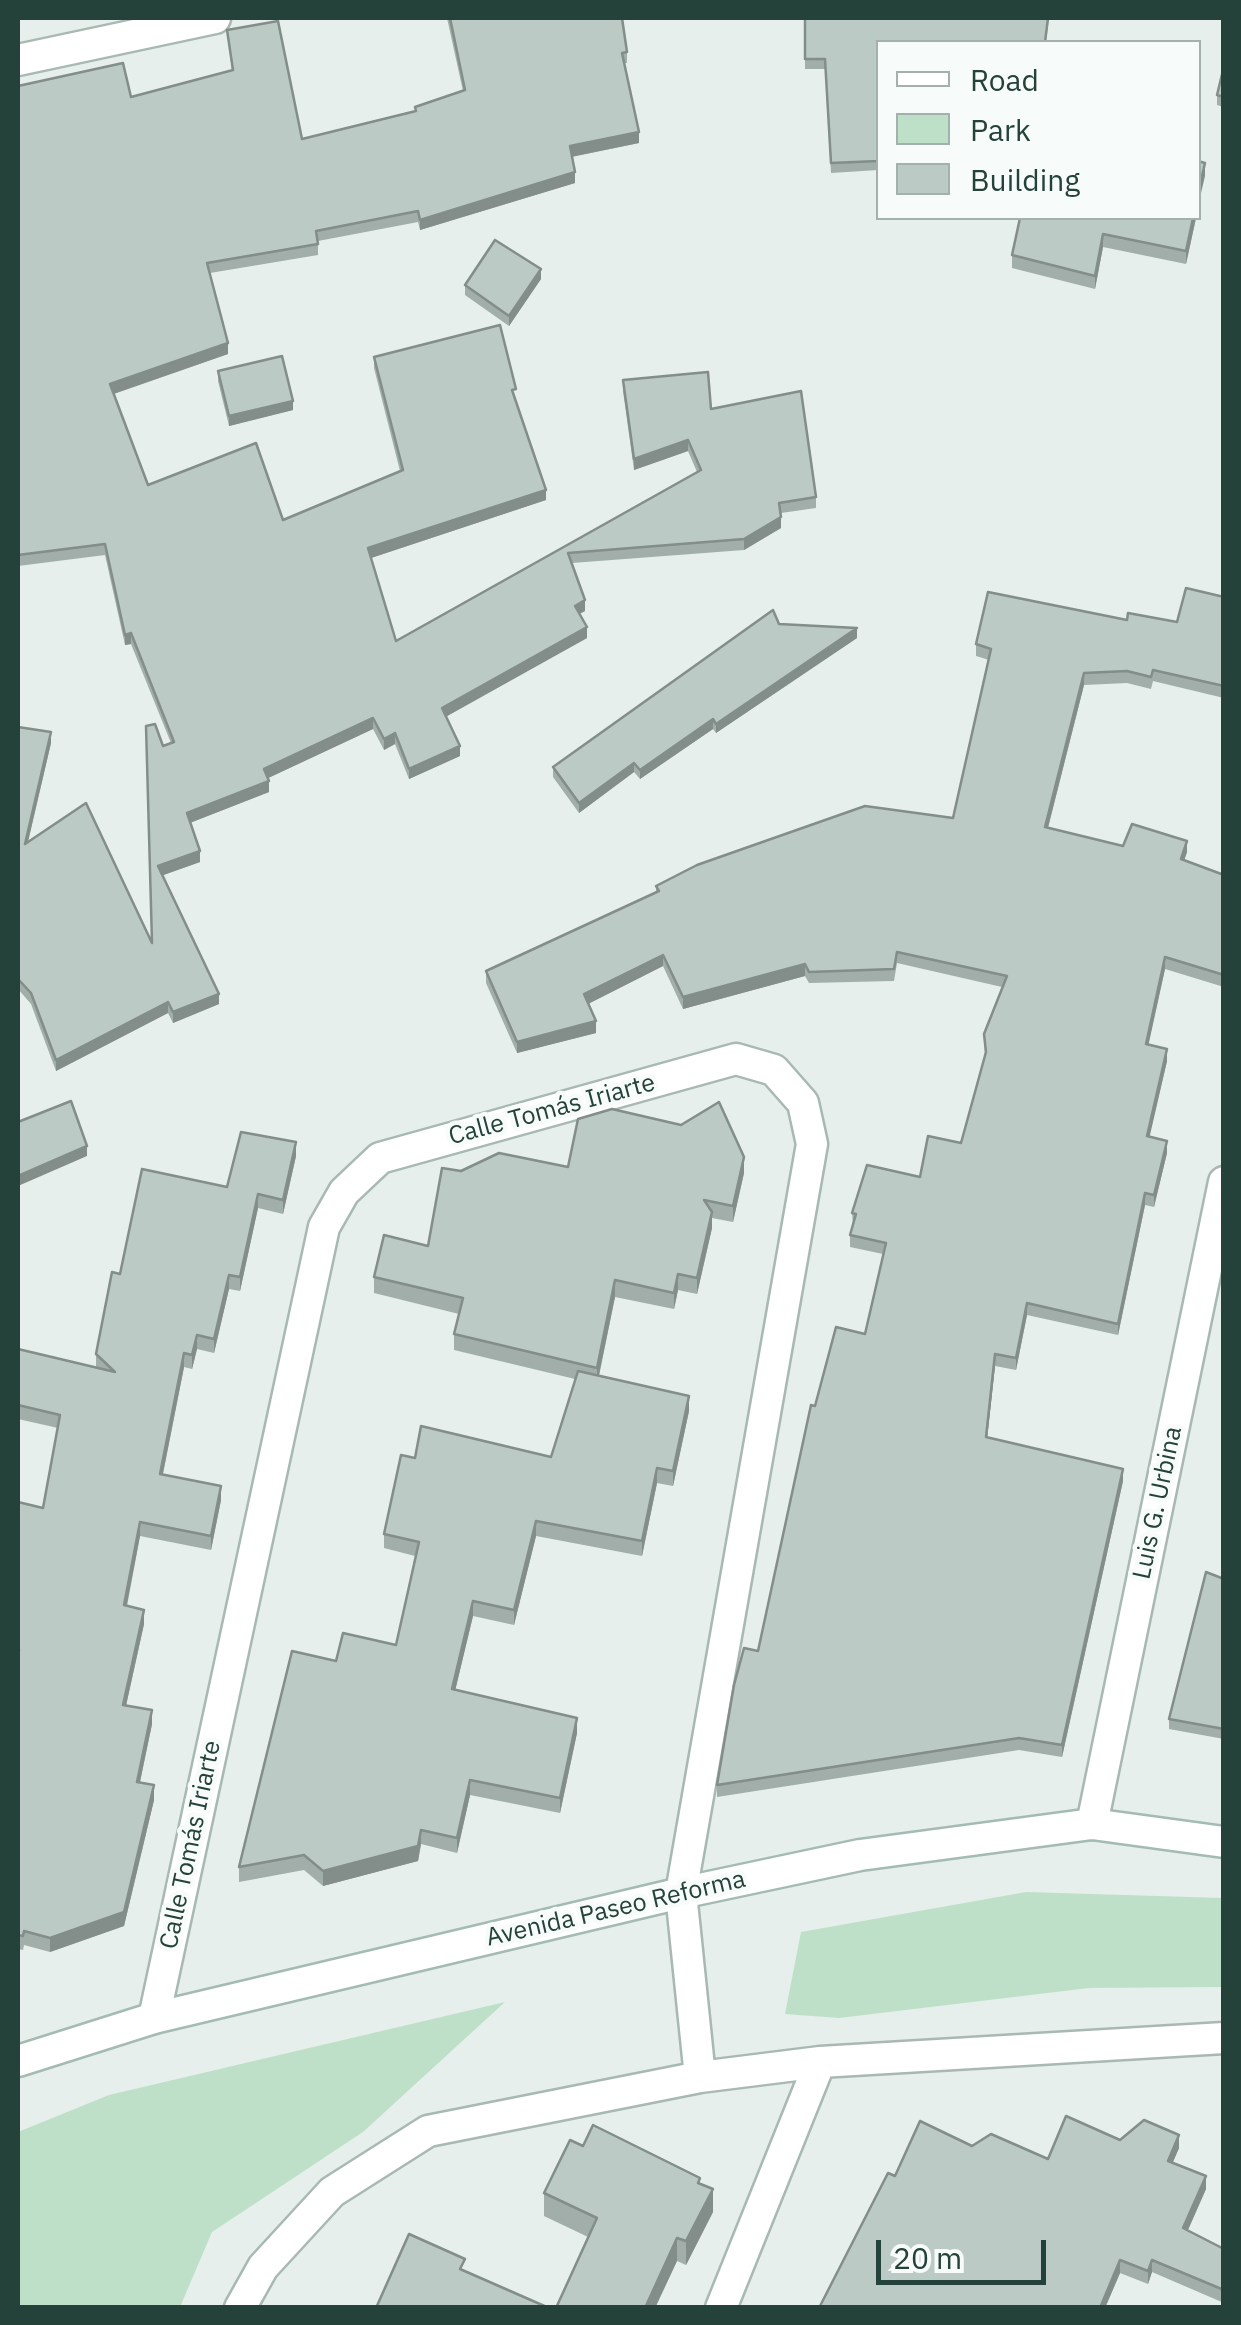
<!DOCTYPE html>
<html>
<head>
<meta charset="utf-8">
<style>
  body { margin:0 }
  #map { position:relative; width:1241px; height:2325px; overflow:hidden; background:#e6efeb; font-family:"IBM Plex Sans",sans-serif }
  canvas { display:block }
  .frame { position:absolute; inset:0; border:20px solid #24423a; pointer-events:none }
  .legend { position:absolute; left:876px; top:40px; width:325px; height:180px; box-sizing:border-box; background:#f7fbf9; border:2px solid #a3b1ad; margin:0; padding:12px 18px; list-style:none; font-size:30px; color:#24423a }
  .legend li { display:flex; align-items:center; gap:20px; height:50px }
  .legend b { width:50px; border:2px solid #a3b1ad }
  .scale { position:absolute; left:876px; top:2240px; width:170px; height:45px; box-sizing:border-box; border:5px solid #24423a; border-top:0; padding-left:12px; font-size:30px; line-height:35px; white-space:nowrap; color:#24423a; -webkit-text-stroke:8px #f7fbf9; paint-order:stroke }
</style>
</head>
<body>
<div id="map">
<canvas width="1241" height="2325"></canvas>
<div class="frame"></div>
<ul class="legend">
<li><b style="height:12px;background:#fff"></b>Road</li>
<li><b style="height:28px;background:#bfe0c8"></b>Park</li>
<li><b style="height:28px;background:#bbcac4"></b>Building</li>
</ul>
<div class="scale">20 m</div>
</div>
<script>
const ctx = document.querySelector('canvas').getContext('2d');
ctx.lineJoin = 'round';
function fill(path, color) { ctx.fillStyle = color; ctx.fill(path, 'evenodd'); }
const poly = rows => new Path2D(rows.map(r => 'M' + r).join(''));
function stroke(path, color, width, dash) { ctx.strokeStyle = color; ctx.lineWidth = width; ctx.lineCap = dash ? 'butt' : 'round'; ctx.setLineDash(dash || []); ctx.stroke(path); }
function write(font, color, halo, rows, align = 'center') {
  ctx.font = font + ' "IBM Plex Sans",sans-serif'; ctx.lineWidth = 9; ctx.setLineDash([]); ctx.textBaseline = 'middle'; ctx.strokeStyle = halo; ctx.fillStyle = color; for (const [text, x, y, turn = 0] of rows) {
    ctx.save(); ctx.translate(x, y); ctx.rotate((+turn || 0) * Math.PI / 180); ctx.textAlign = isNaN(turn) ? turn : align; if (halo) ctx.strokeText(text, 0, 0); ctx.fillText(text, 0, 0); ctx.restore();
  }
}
fill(poly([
  [1026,1892,1223,1898,1223,1987,1089,1988,839,2018,785,2014,801,1932],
  [505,2002,363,2132,212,2232,180,2307,18,2307,18,2132,109,2095]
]), '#bfe0c8');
const minor = poly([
  [18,60,215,18],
  [1092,1824,1224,1182],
  [154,2018,324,1227,344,1192,380,1158,736,1059,774,1070,803,1103,812,1144,681,1893,700,2077],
  [240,2308,263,2267,332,2192,428,2131,700,2077,820,2062,1224,2038],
  [721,2308,820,2062]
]);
const secondary = poly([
  [18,2061,154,2018,681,1893,860,1855,1092,1824,1224,1842]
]);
stroke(minor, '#a8b8b2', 35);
stroke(secondary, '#a4bbb3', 35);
stroke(minor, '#fff', 30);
stroke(secondary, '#fff', 30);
fill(poly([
  [447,18,622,18,627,52,627,63,624,63,639,143,572,157,575,183,420,230,418,222,318,241,318,255,210,273,228,354,114,394,148,485,283,520,400,471,374,368,374,357,516,400,546,500,371,558,396,641,697,472,688,451,634,470,623,391,623,380,711,409,816,497,816,508,781,513,781,528,744,550,572,563,585,611,579,614,587,638,446,716,460,756,409,779,395,744,384,750,373,729,268,778,269,792,190,823,200,862,163,875,219,1004,173,1023,168,1013,56,1071,31,1004,18,989,18,727,51,743,28,842,151,942,163,746,171,743,131,644,125,645,105,555,18,566,18,86,131,97,232,71,227,30,302,139,415,111,415,107,463,91],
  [805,18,1049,18,1046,42,878,42,878,170,831,173,825,69,805,69],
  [1224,66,1224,107,1217,105,1217,95],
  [1020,218,1196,218,1186,264,1103,247,1095,289,1012,268,1012,255],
  [541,279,509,326,465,295,465,285],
  [218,371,293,410,229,426,218,381],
  [1224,597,1224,698,1153,681,1151,689,1127,683,1084,685,1048,828,1123,846,1187,852,1184,860,1224,875,1224,987,1165,969,1148,1045,1167,1061,1149,1137,1167,1153,1154,1207,1145,1205,1118,1335,1027,1315,1016,1370,995,1366,987,1438,1123,1481,1062,1757,1019,1750,717,1797,717,1785,758,1651,815,1406,865,1334,883,1254,850,1247,850,1235,853,1225,852,1213,920,1177,961,1143,985,1056,984,1034,1002,987,897,963,894,981,809,983,805,976,683,1009,663,966,588,1004,596,1033,517,1053,486,983,486,971,656,892,656,886,953,818,989,660,976,656,976,644,1127,620,1177,622],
  [779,624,857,638,716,733,713,729,640,779,634,772,579,813,553,777,553,767],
  [296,1156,283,1214,258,1208,240,1291,229,1289,214,1353,197,1349,192,1369,184,1367,163,1474,221,1500,211,1550,140,1536,127,1606,144,1624,126,1706,152,1724,140,1782,154,1800,124,1926,50,1952,24,1945,23,1950,18,1949,18,1502,43,1508,58,1428,18,1419,18,1349,96,1367,96,1354,120,1274,227,1187],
  [568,1167,744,1173,733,1222,712,1218,712,1228,697,1294,678,1290,674,1309,615,1297,599,1376,689,1411,673,1486,657,1483,642,1556,536,1536,514,1625,473,1616,455,1690,577,1733,560,1813,470,1795,457,1853,421,1844,418,1861,323,1886,304,1870,239,1882,239,1867,336,1661,396,1645,415,1556,384,1548,384,1534,415,1458,551,1457,575,1379,454,1350,454,1334,459,1314,374,1293,374,1277,428,1246,461,1171],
  [1224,1579,1224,1739,1169,1729,1169,1719],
  [1120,2140,1179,2148,1172,2163,1206,2189,1188,2230,1224,2249,1224,2303,1152,2272,1148,2284,1120,2273,1105,2308,819,2308,895,2176,972,2146,1048,2159],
  [583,2146,700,2184,713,2212,686,2265,677,2261,655,2308,556,2308,588,2237,544,2216,544,2193]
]), '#a1aea9');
fill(poly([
  [639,132,639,143,570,157,570,146],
  [1205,163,1205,176,1198,206,1198,193],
  [575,172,575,183,420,230,420,220],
  [1193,218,1196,218,1186,264,1186,251],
  [1103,234,1103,247,1095,289,1095,276],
  [541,269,541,279,509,326,509,316],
  [228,343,228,354,110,395,110,384],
  [293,401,293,410,229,426,229,416],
  [688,440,688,451,634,470,634,459],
  [546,490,546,500,368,559,368,548],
  [781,517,781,528,744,550,744,539],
  [585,600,585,611,575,616,575,606],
  [587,627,587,638,442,719,442,708],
  [857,628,857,638,716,733,716,724],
  [131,633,131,644,125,645,125,635],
  [1084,673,1084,685,1045,839,1045,827],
  [373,718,373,729,264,780,264,769],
  [713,719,713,729,640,779,640,770],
  [51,732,51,743,25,854,25,844],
  [395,733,395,744,384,750,384,739],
  [460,746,460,756,409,779,409,769],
  [634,763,634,772,579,813,579,803],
  [269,781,269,792,187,824,187,813],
  [1187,841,1187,852,1181,870,1181,859],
  [200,851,200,862,158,877,158,866],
  [663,955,663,966,584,1006,584,994],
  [1165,957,1165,969,1146,1056,1146,1044],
  [805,964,805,976,683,1009,683,997],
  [219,994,219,1004,173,1023,173,1012],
  [168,1002,168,1013,56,1071,56,1060],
  [596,1021,596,1033,517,1053,517,1042],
  [1167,1049,1167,1061,1147,1148,1147,1136],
  [1167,1141,1167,1153,1154,1207,1154,1195],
  [296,1142,296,1156,283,1214,283,1200],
  [87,1146,87,1156,18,1186,18,1176],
  [744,1157,744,1173,733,1222,733,1206],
  [1145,1193,1145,1205,1118,1335,1118,1324],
  [258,1194,258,1208,240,1291,240,1277],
  [712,1212,712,1228,697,1294,697,1278],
  [678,1274,678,1290,674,1309,674,1293],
  [229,1275,229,1289,214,1353,214,1339],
  [615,1280,615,1297,597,1384,597,1368],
  [1027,1303,1027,1315,1016,1370,1016,1358],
  [197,1335,197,1349,192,1369,192,1355],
  [184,1353,184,1367,160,1488,160,1474],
  [995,1354,995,1366,986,1449,986,1437],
  [689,1396,689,1411,673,1486,673,1471],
  [657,1468,657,1483,642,1556,642,1541],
  [1123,1469,1123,1481,1062,1757,1062,1745],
  [221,1486,221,1500,211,1550,211,1536],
  [536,1521,536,1536,514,1625,514,1610],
  [140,1522,140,1536,124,1619,124,1605],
  [473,1601,473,1616,452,1704,452,1689],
  [144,1610,144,1624,123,1719,123,1705],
  [152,1710,152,1724,137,1796,137,1782],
  [577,1718,577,1733,560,1813,560,1798],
  [470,1780,470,1795,457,1853,457,1838],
  [154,1785,154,1800,124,1926,50,1952,50,1938],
  [421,1830,421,1844,418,1861,323,1886,323,1871],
  [1179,2135,1179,2148,1168,2174,1168,2161],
  [1206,2176,1206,2189,1183,2241,1183,2228],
  [713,2189,713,2212,686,2265,686,2241],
  [677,2238,677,2261,655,2308,645,2308],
  [1120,2260,1120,2273,1105,2308,1100,2308],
  [1152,2260,1152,2272,1148,2284,1148,2271]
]), '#838d89');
const building = poly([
  [450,18,622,18,627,52,622,53,639,132,570,146,575,172,420,220,418,211,316,231,318,244,207,263,228,343,110,384,148,485,256,443,283,520,403,470,374,357,500,325,516,389,512,390,546,490,368,548,396,641,701,470,688,440,634,459,623,380,708,372,711,409,801,391,816,497,779,503,781,517,744,539,568,553,585,600,575,606,587,627,442,708,460,746,409,769,395,733,384,739,373,718,264,769,269,781,187,813,200,851,158,866,219,994,173,1012,168,1002,56,1060,31,993,18,979,18,727,51,732,25,844,86,803,152,943,146,726,155,724,163,746,174,742,131,633,125,635,105,544,18,555,18,86,123,63,131,97,233,70,227,30,278,21,302,139,416,111,415,107,465,90,450,18],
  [805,18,1048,18,1045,42,878,42,878,161,831,163,825,59,805,59,805,18],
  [1224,66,1224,97,1217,95,1224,66],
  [1198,161,1205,163,1198,193,1198,161],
  [1020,218,1193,218,1186,251,1103,234,1095,276,1012,255,1020,218],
  [495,240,541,269,509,316,465,285,495,240],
  [282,356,293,401,229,416,218,371,282,356],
  [1186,588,1224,597,1224,686,1153,670,1151,677,1127,671,1084,673,1045,827,1123,846,1132,824,1187,841,1181,859,1224,875,1224,975,1165,957,1146,1044,1167,1049,1147,1136,1167,1141,1154,1195,1145,1193,1118,1324,1027,1303,1016,1358,995,1354,986,1437,1123,1469,1062,1745,1019,1738,717,1785,734,1685,744,1648,758,1651,811,1405,815,1406,836,1327,865,1334,886,1243,850,1235,856,1214,852,1213,867,1165,920,1177,928,1136,961,1143,986,1052,984,1034,1007,976,897,952,894,969,809,972,805,964,683,997,663,955,584,994,596,1021,517,1042,486,971,659,891,656,886,697,865,865,806,953,818,991,649,976,644,988,592,1127,620,1128,613,1177,622,1186,588],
  [773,610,779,624,857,628,716,724,713,719,640,770,634,763,579,803,553,767,773,610],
  [71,1101,87,1146,18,1176,18,1122,71,1101],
  [719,1102,744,1157,733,1206,704,1200,712,1212,697,1278,678,1274,674,1293,615,1280,597,1368,454,1334,463,1298,374,1277,384,1235,428,1246,442,1168,461,1171,499,1153,568,1167,578,1119,612,1109,681,1125,719,1102],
  [241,1132,296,1142,283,1200,258,1194,240,1277,229,1275,214,1339,197,1335,192,1355,184,1353,160,1474,221,1486,211,1536,140,1522,124,1605,144,1610,123,1705,152,1710,137,1782,154,1785,124,1912,50,1938,24,1931,23,1936,18,1935,18,1656,19,1650,18,1650,18,1502,43,1508,60,1415,18,1405,18,1349,115,1372,96,1354,112,1272,120,1274,142,1169,227,1187,241,1132],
  [578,1371,689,1396,673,1471,657,1468,642,1541,536,1521,514,1610,473,1601,452,1689,577,1718,560,1798,470,1780,457,1838,421,1830,418,1846,323,1871,304,1855,239,1867,292,1651,336,1661,343,1633,396,1645,419,1542,384,1534,401,1455,415,1458,421,1426,551,1457,578,1371],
  [1206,1572,1224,1579,1224,1729,1169,1719,1206,1572],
  [1066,2116,1120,2140,1144,2120,1179,2135,1168,2161,1206,2176,1183,2228,1224,2249,1224,2290,1152,2260,1148,2271,1120,2260,1100,2308,819,2308,888,2173,895,2176,920,2121,972,2146,991,2134,1048,2159,1066,2116],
  [593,2125,700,2178,698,2183,713,2189,686,2241,677,2238,645,2308,556,2308,597,2218,544,2193,570,2140,583,2146,593,2125],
  [409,2234,465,2259,460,2269,549,2308,376,2308,409,2234]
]);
fill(building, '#bbcac4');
stroke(building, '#838d89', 2.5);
write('25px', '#24423a', '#f7fbf9', [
  ["Calle Tomás Iriarte",552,1110,-15],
  ["Luis G. Urbina",1158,1503,-78],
  ["Calle Tomás Iriarte",191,1845,-78],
  ["Avenida Paseo Reforma",616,1909,-13]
]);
</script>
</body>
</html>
